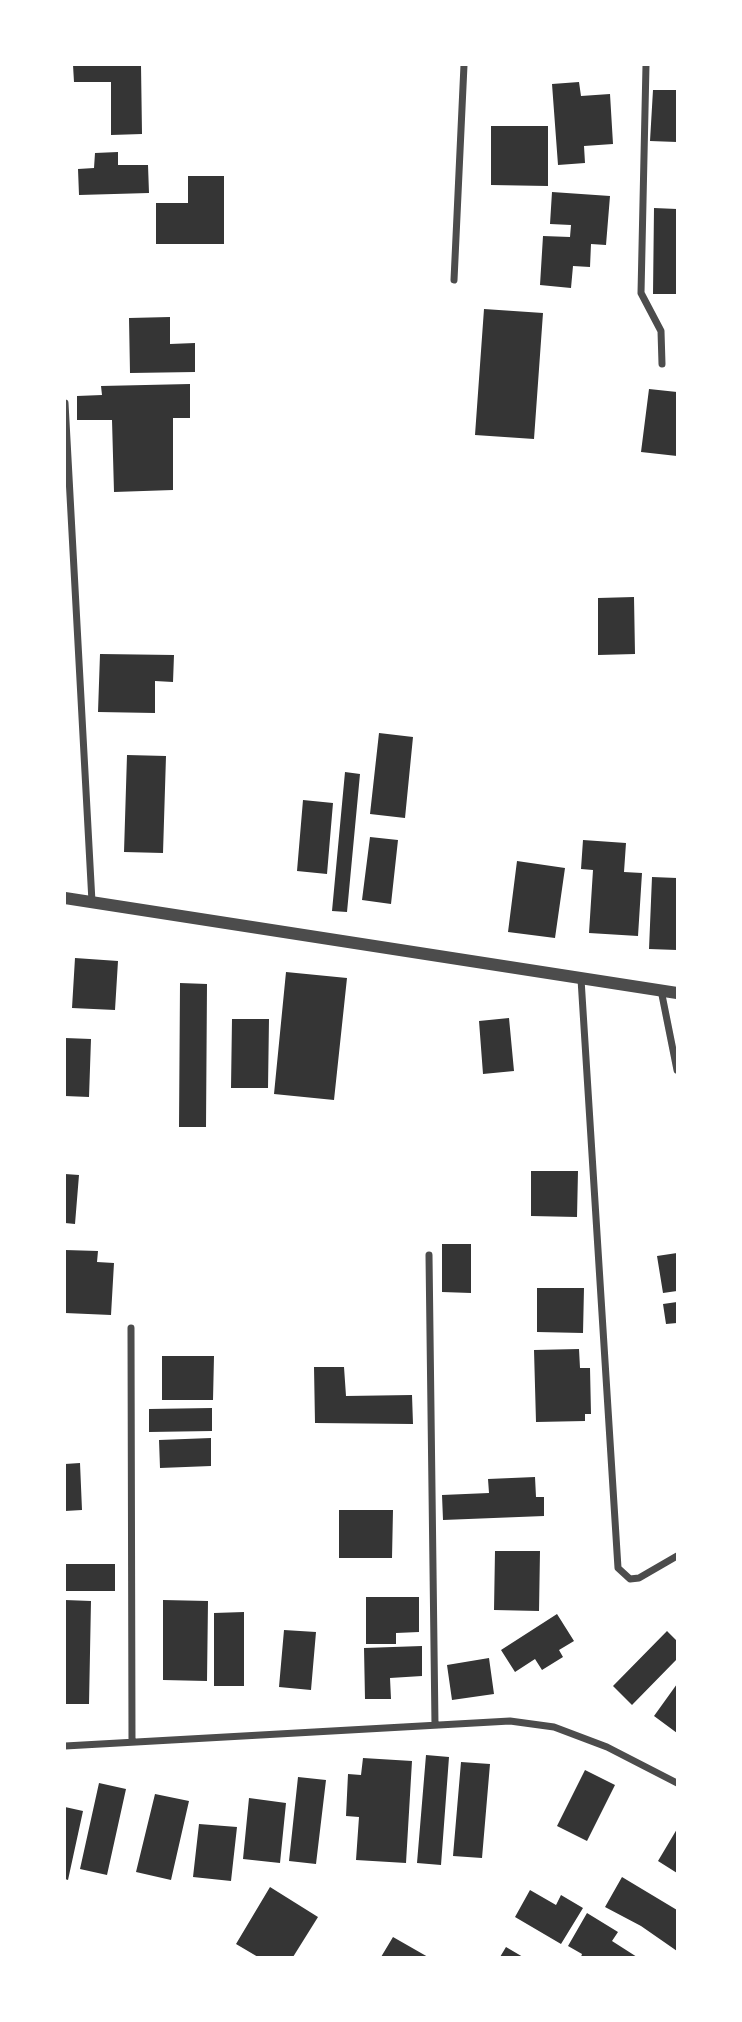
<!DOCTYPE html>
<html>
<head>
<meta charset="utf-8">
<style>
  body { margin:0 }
  #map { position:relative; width:742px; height:2022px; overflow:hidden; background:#fff; font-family:"IBM Plex Sans",sans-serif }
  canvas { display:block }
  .frame { position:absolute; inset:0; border:66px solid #fff; pointer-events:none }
</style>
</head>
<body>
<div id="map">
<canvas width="742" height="2022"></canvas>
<div class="frame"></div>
</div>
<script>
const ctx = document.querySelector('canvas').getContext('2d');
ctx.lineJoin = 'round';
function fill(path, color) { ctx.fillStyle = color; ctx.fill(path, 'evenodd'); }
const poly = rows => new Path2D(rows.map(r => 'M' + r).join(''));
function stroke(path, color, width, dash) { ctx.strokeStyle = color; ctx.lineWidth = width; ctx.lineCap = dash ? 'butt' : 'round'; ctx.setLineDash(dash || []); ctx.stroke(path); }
fill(poly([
  [73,65,141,65,142,134,111,135,111,82,74,82],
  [579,82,581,96,610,94,613,144,584,146,585,163,558,165,552,84],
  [653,90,677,90,677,142,650,141],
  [491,126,548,126,548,186,491,185],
  [118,152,118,165,148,165,149,193,79,195,78,169,94,168,95,153],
  [188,176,224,176,224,244,156,244,156,203,188,203],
  [552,192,610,196,606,245,591,244,590,267,573,266,571,288,540,285,543,236,570,237,571,225,550,224],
  [654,208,677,209,677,294,653,294],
  [484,309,543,313,534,439,475,435],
  [170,317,170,344,195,343,195,372,130,373,129,318],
  [190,384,190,418,173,418,173,490,114,492,112,420,77,420,77,396,102,395,101,386],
  [649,389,677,392,677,456,641,452],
  [634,597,635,654,598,655,598,598],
  [100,654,174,655,173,682,155,681,155,713,98,712],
  [379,733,413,737,405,818,370,814],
  [127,755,166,756,163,853,124,852],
  [345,772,360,774,347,912,332,911],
  [303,800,333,803,327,874,297,871],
  [370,837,398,840,391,904,362,900],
  [583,840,626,843,624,872,642,873,638,936,589,933,593,870,581,869],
  [517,861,565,868,555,938,508,932],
  [652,877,677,878,677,950,649,949],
  [75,958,118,961,115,1010,72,1008],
  [286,972,347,978,334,1100,274,1094],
  [180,983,207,984,206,1127,179,1127],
  [509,1018,514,1071,483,1074,479,1021],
  [232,1019,269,1019,268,1088,231,1088],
  [65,1038,91,1039,89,1097,65,1096],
  [531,1171,578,1171,577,1217,531,1216],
  [65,1174,79,1175,75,1224,65,1223],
  [442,1244,471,1244,471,1293,442,1292],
  [65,1250,98,1251,97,1262,114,1263,111,1315,65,1313],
  [677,1253,677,1291,663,1293,657,1256],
  [537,1288,584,1288,583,1333,537,1332],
  [677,1302,677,1323,666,1324,663,1304],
  [579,1349,580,1368,590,1368,591,1414,585,1414,585,1421,536,1422,534,1350],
  [162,1356,214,1356,213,1400,162,1400],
  [314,1367,344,1367,346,1396,412,1395,413,1424,315,1423],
  [212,1408,212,1431,149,1432,149,1409],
  [211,1438,211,1466,160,1468,159,1440],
  [80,1463,82,1510,65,1511,65,1464],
  [535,1477,536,1497,544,1497,544,1516,443,1520,442,1495,489,1493,488,1479],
  [339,1510,393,1510,392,1558,339,1558],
  [495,1551,540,1551,539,1611,494,1610],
  [65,1564,115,1564,115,1591,65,1591],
  [366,1597,419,1597,419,1632,396,1633,396,1644,366,1644],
  [65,1600,91,1601,89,1704,65,1704],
  [163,1600,208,1601,207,1681,163,1680],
  [244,1612,244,1686,214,1686,214,1613],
  [557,1614,574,1641,559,1650,563,1657,542,1670,535,1659,515,1672,501,1650],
  [284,1630,316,1632,311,1690,279,1687],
  [667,1631,677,1641,677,1659,632,1705,613,1686],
  [422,1646,422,1676,390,1678,391,1699,365,1699,364,1648],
  [489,1658,494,1694,452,1700,447,1665],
  [677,1684,677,1733,654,1716],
  [426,1755,449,1757,441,1865,417,1863],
  [363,1758,412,1761,406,1863,356,1860,359,1817,346,1816,348,1774,361,1775],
  [461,1762,490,1764,482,1858,453,1856],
  [585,1770,615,1785,587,1841,557,1826],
  [298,1777,326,1780,316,1864,289,1861],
  [99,1783,126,1789,107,1875,80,1869],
  [155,1794,189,1801,171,1880,136,1872],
  [249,1798,286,1803,280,1863,243,1859],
  [65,1807,83,1811,68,1880,65,1879],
  [199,1824,237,1827,231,1881,193,1877],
  [677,1829,677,1873,658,1861],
  [622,1877,677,1910,677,1951,641,1926,605,1907],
  [270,1887,318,1917,293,1957,258,1957,236,1944],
  [530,1890,556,1905,561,1895,583,1908,561,1944,515,1917],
  [587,1913,618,1932,612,1941,637,1957,581,1957,582,1954,568,1946],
  [393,1937,428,1957,381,1957],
  [506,1947,523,1957,500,1957]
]), '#353535');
stroke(poly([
  [646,65,641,293,661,331,662,364],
  [454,280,464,65],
  [65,403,92,902],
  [581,979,618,1568,630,1579,639,1578,677,1556],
  [661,990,677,1070],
  [429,1255,435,1725],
  [131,1328,132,1742],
  [65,1746,510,1721,554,1727,607,1747,677,1783]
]), '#4c4c4c', 7);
stroke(poly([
  [65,898,677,993]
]), '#4c4c4c', 12);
</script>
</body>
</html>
